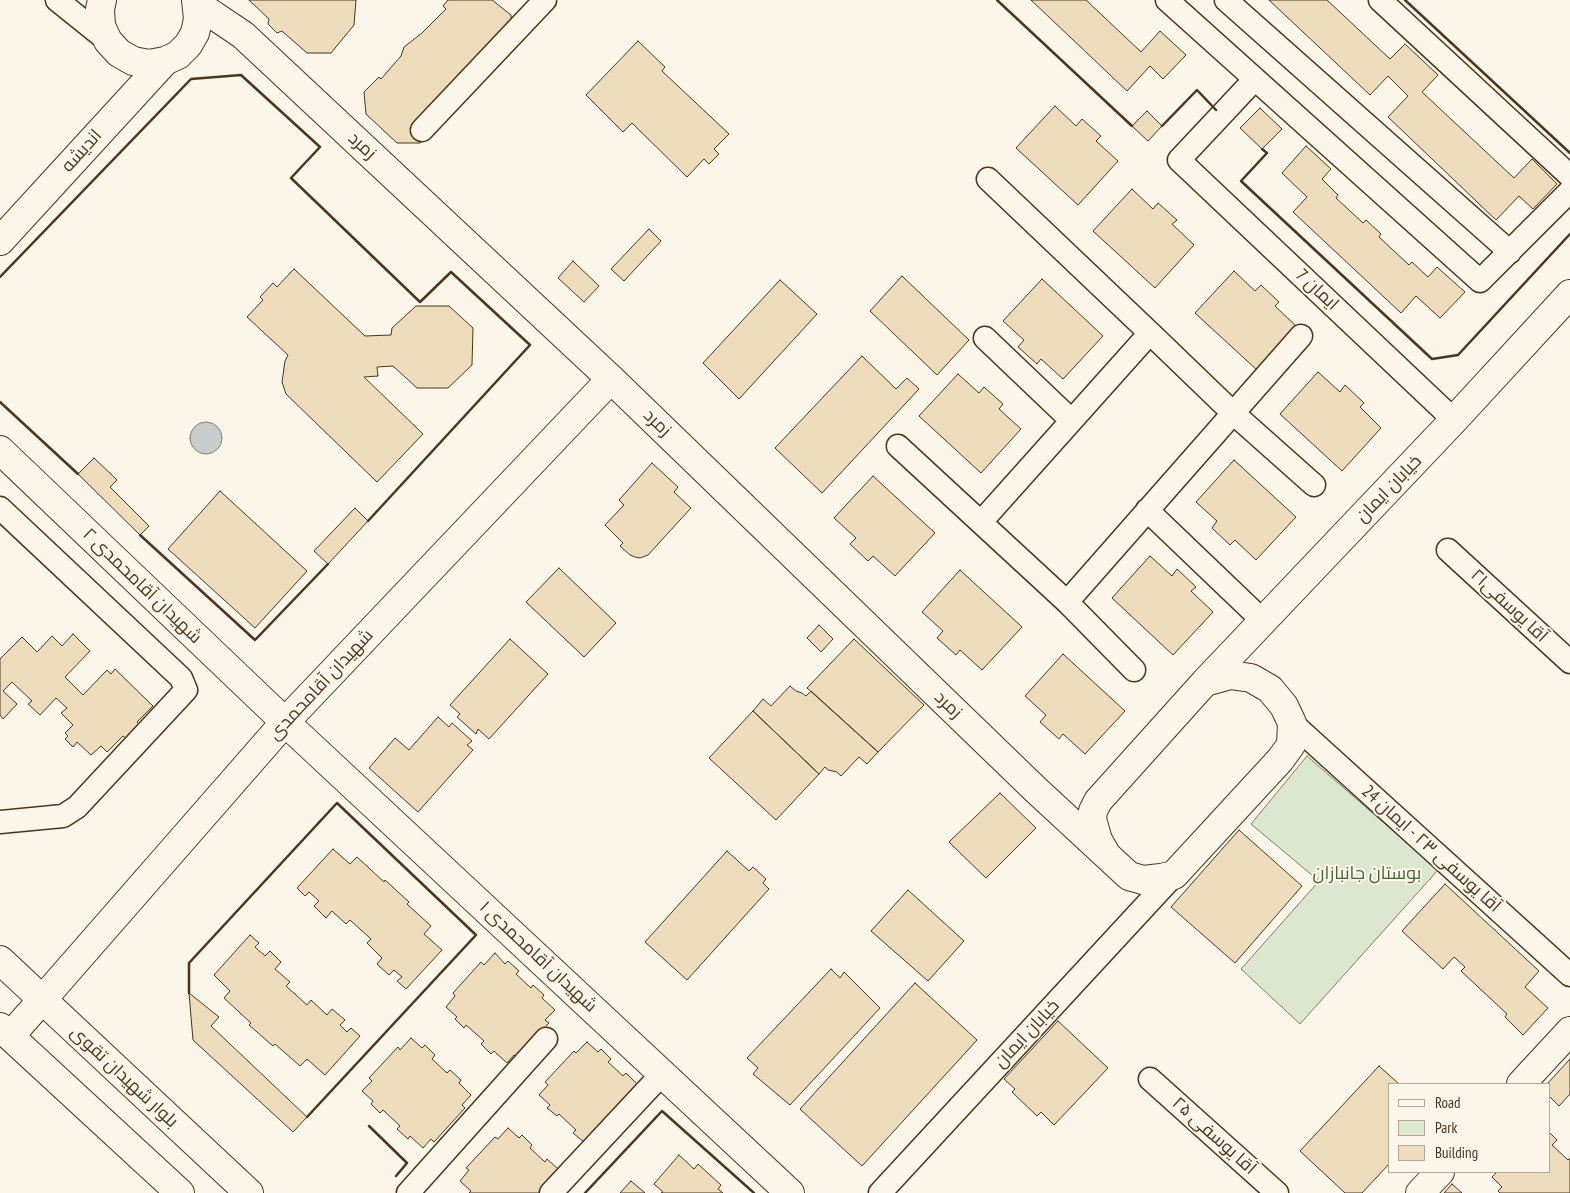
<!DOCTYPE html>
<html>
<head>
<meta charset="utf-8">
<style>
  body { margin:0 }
  #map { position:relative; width:1570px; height:1193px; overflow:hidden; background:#fbf6e9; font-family:"PT Sans Narrow",sans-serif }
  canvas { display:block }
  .legend { position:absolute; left:1388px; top:1083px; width:162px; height:90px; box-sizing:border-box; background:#fbf6e9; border:1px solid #b4a999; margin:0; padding:6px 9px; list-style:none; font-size:15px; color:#4a3520 }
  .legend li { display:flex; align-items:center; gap:10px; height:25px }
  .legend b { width:25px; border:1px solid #b4a999 }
</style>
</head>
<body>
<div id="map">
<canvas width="1570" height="1193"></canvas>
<ul class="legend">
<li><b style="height:6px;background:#fbf6e9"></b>Road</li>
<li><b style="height:14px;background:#dce7d0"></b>Park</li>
<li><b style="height:14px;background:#ecdcbc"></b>Building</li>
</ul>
</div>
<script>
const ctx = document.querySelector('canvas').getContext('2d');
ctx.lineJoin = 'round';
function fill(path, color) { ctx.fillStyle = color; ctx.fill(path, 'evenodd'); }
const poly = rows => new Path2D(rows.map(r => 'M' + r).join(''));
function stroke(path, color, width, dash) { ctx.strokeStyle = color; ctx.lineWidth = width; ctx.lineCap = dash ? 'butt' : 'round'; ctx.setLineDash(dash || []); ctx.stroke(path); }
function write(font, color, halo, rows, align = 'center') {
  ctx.font = font + ' "PT Sans Narrow",Cairo,sans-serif'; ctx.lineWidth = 4; ctx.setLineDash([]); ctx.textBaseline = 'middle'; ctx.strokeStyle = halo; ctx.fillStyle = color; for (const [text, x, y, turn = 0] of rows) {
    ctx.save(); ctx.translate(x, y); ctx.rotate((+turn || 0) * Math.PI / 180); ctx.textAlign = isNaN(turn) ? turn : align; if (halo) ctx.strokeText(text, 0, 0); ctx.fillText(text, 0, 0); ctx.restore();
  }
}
const green = poly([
  [1307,756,1438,870,1300,1024,1241,969,1319,881,1251,824,1307,756]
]);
fill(green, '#dce7d0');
stroke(green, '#887966', 1);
const water = poly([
  '190 438a16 16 0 1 1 32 0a16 16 0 1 1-32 0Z'
]);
fill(water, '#c9cecd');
stroke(water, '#887966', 1);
const building = poly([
  [249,0,356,0,354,25,331,53,307,53,282,31,277,33,268,24,269,19,249,0],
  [448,0,492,0,511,15,512,40,420,143,397,143,366,114,364,92,379,77,381,79,401,56,404,47,422,33,446,9,443,6,448,0],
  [1031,0,1086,0,1141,52,1160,31,1186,55,1163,79,1150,66,1127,91,1031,0],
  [1269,0,1327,0,1390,59,1405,44,1438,75,1422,92,1514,178,1532,159,1557,184,1533,209,1519,196,1496,220,1388,117,1408,96,1388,76,1370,95,1269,0],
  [638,41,665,67,662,71,729,134,714,149,719,154,709,164,704,159,687,177,632,123,623,132,586,95,638,41],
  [1055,106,1076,126,1082,119,1101,136,1096,141,1118,161,1078,205,1016,148,1055,106],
  [1260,108,1282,129,1262,149,1240,128,1260,108],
  [1147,111,1162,126,1148,141,1132,126,1147,111],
  [1306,146,1331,169,1322,179,1338,195,1336,198,1363,223,1366,220,1381,234,1379,237,1409,265,1412,262,1428,277,1437,267,1465,292,1440,318,1416,296,1401,313,1293,212,1307,197,1282,173,1306,146],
  [1132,189,1153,209,1158,203,1177,220,1172,224,1194,245,1155,288,1093,231,1132,189],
  [649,229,661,241,624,281,611,269,649,229],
  [573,261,599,286,584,302,558,278,573,261],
  [294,269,365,336,391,335,392,328,416,306,449,306,473,328,472,365,448,388,417,388,393,366,377,367,378,376,364,377,423,434,377,482,286,394,282,382,285,361,288,355,247,317,263,300,260,297,273,283,277,287,294,269],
  [1234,271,1255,291,1261,285,1279,302,1275,306,1297,327,1257,370,1195,313,1234,271],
  [902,276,969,340,937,375,870,311,902,276],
  [1042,279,1103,336,1063,379,1041,359,1037,364,1018,347,1024,340,1003,321,1042,279],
  [780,280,817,314,739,399,703,363,780,280],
  [862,356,896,389,907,378,919,389,822,493,775,448,862,356],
  [1318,372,1340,392,1345,385,1364,403,1360,407,1381,428,1342,471,1280,414,1318,372],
  [958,374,979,393,984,387,1003,404,999,409,1021,429,981,473,919,416,958,374],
  [94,458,117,480,110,487,149,526,140,535,78,474,94,458],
  [1234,460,1296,517,1256,560,1235,540,1230,545,1212,528,1217,521,1196,502,1234,460],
  [652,463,678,487,674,492,691,508,648,555,640,558,635,557,630,555,620,546,623,543,605,525,624,505,619,500,652,463],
  [873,476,935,533,895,576,873,556,868,561,850,544,856,538,834,518,873,476],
  [220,491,307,571,255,628,168,549,220,491],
  [355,508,368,521,328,564,314,551,355,508],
  [1150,556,1172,576,1177,569,1196,587,1191,591,1213,612,1173,655,1112,598,1150,556],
  [559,568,616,623,584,657,526,602,559,568],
  [960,570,1022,627,982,670,960,650,956,655,937,638,943,631,922,612,960,570],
  [819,625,833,639,821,652,807,638,819,625],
  [73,634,90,651,65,677,83,695,107,670,111,674,115,669,153,706,137,722,140,725,127,739,123,736,107,752,101,746,91,755,77,742,73,747,65,739,68,736,65,733,73,725,61,713,67,708,56,698,40,715,28,704,32,701,12,682,3,691,17,704,3,719,0,715,0,659,22,637,37,652,52,636,62,646,73,634],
  [510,639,548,674,489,739,478,729,476,734,457,717,460,714,450,705,510,639],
  [854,639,924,705,878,752,807,688,854,639],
  [1063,654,1125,711,1085,754,1063,734,1059,739,1040,722,1046,715,1025,696,1063,654],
  [790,686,796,691,802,693,806,696,811,691,878,752,867,764,859,757,841,776,837,772,828,770,825,767,819,774,753,711,763,699,771,706,790,686],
  [753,711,819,774,776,820,709,758,753,711],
  [438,717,449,727,452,723,472,741,467,745,473,750,418,812,369,768,395,738,409,750,438,717],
  [1000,793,1036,828,986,878,949,842,1000,793],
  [1239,830,1302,886,1235,963,1171,907,1239,830],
  [333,849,350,864,357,857,384,882,385,880,409,902,407,904,431,926,424,934,442,950,406,989,397,981,402,977,394,970,389,975,377,964,382,958,367,943,371,939,350,920,346,924,332,911,326,918,314,906,319,901,309,892,305,896,297,888,333,849],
  [727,851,749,871,753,867,766,879,763,883,769,889,687,980,645,942,727,851],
  [1445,884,1539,971,1525,987,1548,1008,1523,1035,1505,1017,1507,1014,1461,971,1465,967,1454,957,1443,969,1402,931,1445,884],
  [908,890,964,941,928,981,871,931,908,890],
  [250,935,259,943,255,947,265,956,270,951,281,962,275,969,290,982,286,986,307,1005,311,1000,327,1015,332,1009,345,1020,340,1025,347,1032,351,1028,360,1036,325,1075,307,1059,300,1066,275,1044,273,1046,249,1025,251,1023,224,998,230,991,214,975,250,935],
  [495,953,505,964,508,961,519,971,516,974,531,988,533,985,544,995,542,998,555,1010,545,1020,549,1023,517,1057,514,1055,507,1063,494,1051,491,1054,481,1044,484,1041,466,1025,464,1028,455,1019,457,1017,446,1007,455,996,453,993,481,962,484,965,495,953],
  [831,969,840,978,844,972,880,1008,790,1105,753,1074,758,1068,747,1058,831,969],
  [915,983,977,1040,862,1166,800,1109,915,983],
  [189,993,219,1017,211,1026,307,1117,293,1132,193,1040,189,993],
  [1058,1021,1108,1068,1054,1125,1041,1112,1037,1116,1012,1092,1015,1089,1004,1079,1058,1021],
  [411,1038,422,1048,425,1045,435,1055,432,1059,447,1073,450,1070,461,1080,459,1083,471,1095,462,1105,465,1108,434,1142,431,1139,423,1148,410,1136,408,1139,397,1129,400,1126,383,1110,380,1113,371,1104,373,1101,362,1091,372,1081,369,1078,398,1047,400,1050,411,1038],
  [587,1042,598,1052,601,1049,611,1059,608,1062,623,1076,626,1073,637,1084,634,1087,647,1098,584,1142,573,1133,576,1130,559,1114,557,1116,547,1108,550,1105,539,1095,548,1085,545,1082,574,1051,576,1053,587,1042],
  [1570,1059,1570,1094,1559,1106,1549,1096,1549,1084,1547,1084,1570,1059],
  [1379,1066,1399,1084,1389,1084,1389,1164,1362,1193,1345,1193,1300,1151,1379,1066],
  [508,1128,519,1138,522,1135,532,1145,530,1148,545,1162,547,1159,558,1169,560,1193,469,1193,471,1191,460,1181,469,1170,466,1168,495,1137,498,1139,508,1128],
  [1549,1132,1557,1140,1552,1145,1568,1160,1570,1158,1570,1193,1500,1193,1498,1191,1502,1187,1492,1177,1497,1172,1549,1172,1549,1132],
  [679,1155,694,1169,698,1164,721,1185,718,1189,723,1193,661,1193,663,1192,654,1184,679,1155],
  [631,1181,645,1193,620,1193,631,1181],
  [1452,1184,1462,1193,1444,1193,1452,1184]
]);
fill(building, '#ecdcbc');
stroke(building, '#4a3520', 1);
const minor = poly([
  [57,0,108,41],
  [1167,0,1480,281,1570,191],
  [1226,0,1510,252],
  [1380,0,1570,176],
  [1255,79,1179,160,1454,420],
  [422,130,545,0],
  [988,179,1150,333],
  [985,338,1071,420],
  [898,446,1067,602,1134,670],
  [0,508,181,678,186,690,77,807,63,816,0,822],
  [1147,510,1263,621],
  [981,522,1150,333,1233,413,1314,485],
  [1448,550,1570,662],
  [1067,602,1301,336],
  [1292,723,1570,975],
  [1150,1079,1277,1193],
  [408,1193,546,1039],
  [551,1193,662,1074],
  [880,1193,1174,875]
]);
const tertiary = poly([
  [102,0,100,9,101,26,108,41,119,53,133,61,149,64,165,61,178,55,188,45,195,33,198,19,196,0],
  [197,4,243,35,611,379,1035,789,1129,876,1143,880,1161,878,1174,875,1280,760,1291,745,1292,723,1284,706,1270,689,1251,678,1230,675,1205,682,1098,801,1093,811,1092,819,1098,840,1106,854],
  [0,241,165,61],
  [0,450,285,722,790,1193],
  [1205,682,1454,420,1570,294],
  [42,1000,285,722,611,379],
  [1521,1084,1570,1031],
  [1420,1193,1440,1172]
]);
const secondary = poly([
  [0,960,249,1193],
  [0,1027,180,1193],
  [10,1036,42,1000]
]);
stroke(minor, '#4a3520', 25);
stroke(tertiary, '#4a3520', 30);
stroke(secondary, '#4a3520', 30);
stroke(minor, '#fbf6e9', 22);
stroke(tertiary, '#fbf6e9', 28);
stroke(secondary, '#fbf6e9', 28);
stroke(poly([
  [997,0,1132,126],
  [1405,0,1570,153],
  [1162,126,1197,90,1216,110],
  [1262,149,1267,153,1241,181,1432,359,1458,355,1570,234],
  [0,277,191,79,241,75,320,147,291,178,420,302,451,272,530,345,368,521],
  [0,402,78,474],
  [140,535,255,640,328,564],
  [189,993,189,963,337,803,476,935,307,1117],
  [369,1126,407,1163,396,1176],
  [585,1193,662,1111,754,1193]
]), '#4a3520', 2.5);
write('18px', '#4a3520', '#fbf6e9', [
  ["زمرد",362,146,43],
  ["انديشه",82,151,-48],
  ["ایمان 7",1317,290,43],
  ["زمرد",657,423,44],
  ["خیابان ایمان",1389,489,-46],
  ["شهیدان آقامحمدی ۲",142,586,44],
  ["آقا یوسفی۲۱",1509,606,43],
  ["شهیدان آقامحمدی",321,685,-47],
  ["زمرد",948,705,44],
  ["آقا یوسفی ۲۳ - ایمان 24",1431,849,42],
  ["شهیدان آقامحمدی ۱",538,957,43],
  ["خیابان ایمان",1027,1034,-47],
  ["بلوار شهیدان تقوی",124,1077,43],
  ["آقا یوسفی ۲۵",1214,1136,42]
]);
write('18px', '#436837', '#fbf6e9', [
  ["بوستان جانبازان",1367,874]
]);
</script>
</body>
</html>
